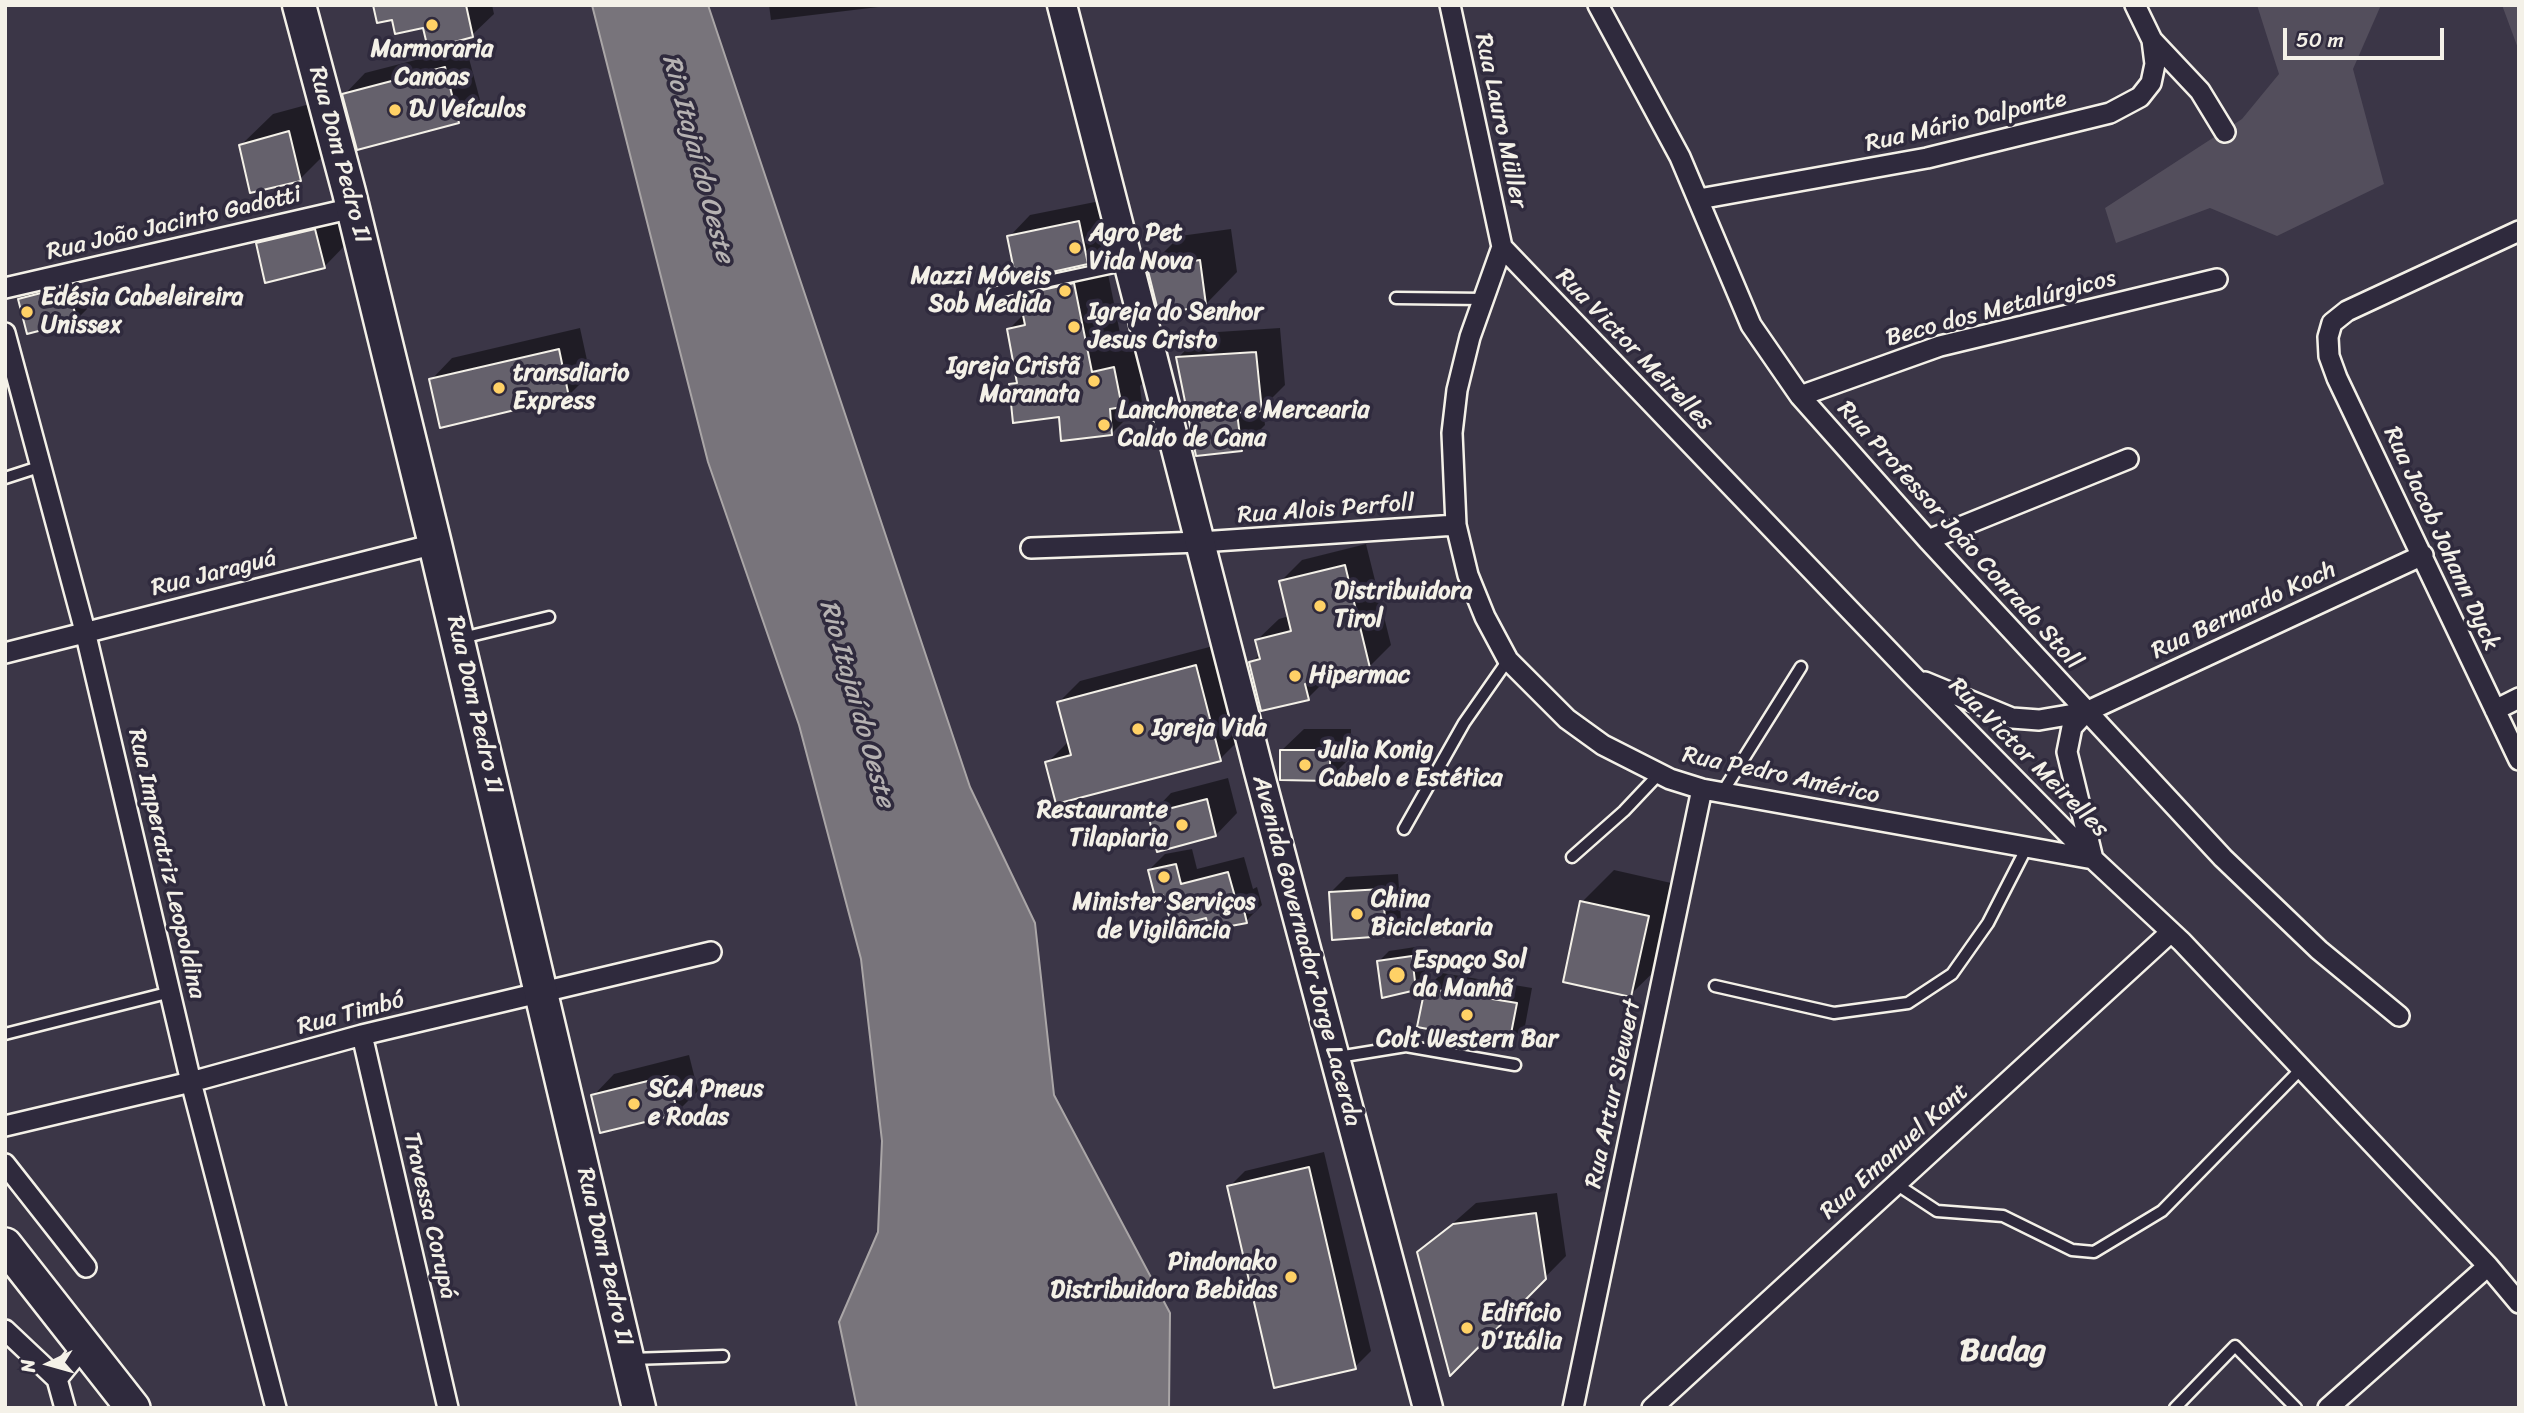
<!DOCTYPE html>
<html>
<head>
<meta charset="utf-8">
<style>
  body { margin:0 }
  #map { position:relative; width:2524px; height:1413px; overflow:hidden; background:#3b3647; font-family:Sriracha,sans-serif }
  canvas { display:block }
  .frame { position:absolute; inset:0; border:7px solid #f4f1e8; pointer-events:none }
  .north { position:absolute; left:14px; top:1329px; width:70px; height:70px; -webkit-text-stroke:5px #2f2a3d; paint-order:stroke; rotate:265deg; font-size:19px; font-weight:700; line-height:28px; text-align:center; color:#f4f1e8 }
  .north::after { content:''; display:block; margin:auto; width:24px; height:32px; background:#f4f1e8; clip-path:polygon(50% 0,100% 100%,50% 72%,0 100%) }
  .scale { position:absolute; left:2283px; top:28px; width:161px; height:32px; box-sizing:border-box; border:4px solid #f4f1e8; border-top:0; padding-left:9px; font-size:21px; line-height:24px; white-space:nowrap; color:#f4f1e8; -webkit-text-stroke:5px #2f2a3d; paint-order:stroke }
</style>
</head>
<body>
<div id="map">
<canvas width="2524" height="1413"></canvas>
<div class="frame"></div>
<div class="north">N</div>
<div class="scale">50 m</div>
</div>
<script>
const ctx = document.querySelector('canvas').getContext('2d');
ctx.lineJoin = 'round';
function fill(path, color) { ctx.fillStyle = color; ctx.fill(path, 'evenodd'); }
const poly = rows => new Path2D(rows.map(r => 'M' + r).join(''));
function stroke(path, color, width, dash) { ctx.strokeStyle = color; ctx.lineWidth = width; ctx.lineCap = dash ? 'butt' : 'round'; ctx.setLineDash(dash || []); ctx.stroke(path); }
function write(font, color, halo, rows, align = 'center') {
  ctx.font = font + ' Sriracha,sans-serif'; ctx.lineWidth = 7; ctx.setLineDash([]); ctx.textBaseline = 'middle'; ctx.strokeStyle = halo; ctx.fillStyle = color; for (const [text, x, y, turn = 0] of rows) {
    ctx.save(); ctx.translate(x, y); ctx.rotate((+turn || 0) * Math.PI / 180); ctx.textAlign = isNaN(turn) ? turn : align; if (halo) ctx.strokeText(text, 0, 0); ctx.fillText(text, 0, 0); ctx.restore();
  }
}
fill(poly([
  [2257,5,2381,5,2353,69,2384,184,2277,236,2210,208,2116,243,2105,208,2242,119,2279,74],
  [2502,5,2519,5,2519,51]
]), '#534e5c');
const water = poly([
  [592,5,708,5,970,787,1035,923,1054,1095,1170,1313,1169,1408,857,1408,839,1322,878,1232,882,1141,861,959,799,725,708,462,592,5]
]);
fill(water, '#78747b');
stroke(water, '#aaa6a7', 2);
fill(poly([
  [374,5,492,5,494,14,472,35,394,18],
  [769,5,895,5,771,20],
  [466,47,480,100,458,121,344,95,365,73],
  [321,101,332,147,300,179,241,145,273,114],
  [347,199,355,235,324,267,257,244,289,212],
  [1100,201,1108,241,1093,257,1104,254,1122,343,1144,338,1151,376,1140,386,1142,403,1112,433,1060,415,1011,385,1018,378,1009,329,1024,314,1021,296,1044,272,1009,237,1030,215],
  [1231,229,1237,272,1206,304,1148,268,1180,236],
  [78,277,87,309,76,320,20,299,30,289],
  [580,328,590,374,568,396,431,380,452,358],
  [1280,328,1285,385,1263,407,1265,425,1241,449,1178,358,1202,333],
  [1366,544,1391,645,1369,667,1330,676,1308,698,1251,663,1261,653,1257,640,1279,619,1289,616,1281,581,1302,560],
  [1217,645,1241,738,1220,759,1047,763,1069,741,1059,702,1080,681],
  [1304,729,1351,729,1351,757,1329,779,1282,750],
  [1228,778,1237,813,1216,835,1150,815,1171,793],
  [1192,849,1197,869,1244,857,1253,889,1257,887,1262,905,1246,921,1207,916,1165,893,1149,870,1165,854],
  [1614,870,1680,885,1662,964,1630,995,1582,902],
  [1398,874,1401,919,1385,935,1330,893,1346,877],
  [1422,946,1426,978,1416,988,1379,961,1389,951],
  [1442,973,1532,988,1525,1026,1509,1042,1426,989],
  [689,1055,698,1091,677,1112,593,1096,614,1074],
  [1324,1152,1371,1351,1355,1367,1229,1187,1245,1171],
  [1557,1193,1566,1256,1451,1373,1419,1253,1476,1203]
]), '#0007');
const building = poly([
  [373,5,466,5,473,37,428,49,423,28,395,34,392,20,377,23,373,5],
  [445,67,459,123,357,150,342,94,445,67],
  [289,131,301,181,250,193,239,145,289,131],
  [1079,221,1088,264,1016,280,1007,236,1079,221],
  [315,229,325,268,265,283,256,243,315,229],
  [1200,260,1206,305,1159,315,1147,267,1200,260],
  [1074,283,1092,372,1114,367,1122,407,1110,409,1112,435,1061,441,1059,417,1013,423,1009,384,1017,383,1007,329,1025,325,1019,295,1074,283],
  [68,286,77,321,27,334,18,299,68,286],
  [559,349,569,397,440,428,429,379,559,349],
  [1256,352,1262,411,1237,413,1242,451,1196,456,1176,357,1256,352],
  [1345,565,1370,668,1305,684,1309,700,1261,711,1249,662,1260,659,1255,640,1291,631,1279,581,1345,565],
  [1196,665,1221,761,1056,804,1045,762,1071,755,1057,702,1196,665],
  [1280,750,1330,750,1330,781,1280,780,1280,750],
  [1207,799,1216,836,1157,852,1148,814,1207,799],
  [1176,864,1181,884,1228,872,1237,904,1242,902,1247,923,1209,930,1206,918,1172,927,1163,895,1155,897,1148,870,1176,864],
  [1383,889,1386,936,1332,940,1329,892,1383,889],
  [1580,901,1649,916,1631,997,1563,982,1580,901],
  [1412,956,1416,990,1382,998,1377,961,1412,956],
  [1425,988,1517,1003,1509,1044,1417,1027,1425,988],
  [668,1076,678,1114,600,1133,591,1095,668,1076],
  [1309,1167,1356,1369,1274,1388,1227,1186,1309,1167],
  [1536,1213,1546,1279,1450,1376,1417,1252,1453,1224,1536,1213]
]);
fill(building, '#65616c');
stroke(building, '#f4f1e8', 2);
const service = poly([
  [993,293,1128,264],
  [1396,298,1484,299],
  [5,478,39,467],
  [462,638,549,617],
  [1722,793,1801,667],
  [1404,829,1464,723,1508,660],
  [1572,857,1624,811,1659,774],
  [1715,986,1834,1013,1908,1003,1952,974,1988,923,2027,847],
  [5,1034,171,992],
  [1338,1057,1406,1046,1515,1065],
  [1896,1184,1937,1211,2003,1216,2072,1250,2094,1252,2162,1211,2301,1069],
  [631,1359,723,1356],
  [2175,1408,2235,1346,2296,1408]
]);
const minor = poly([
  [1450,5,1502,247],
  [1598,5,1680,157,1751,325,1800,396,1928,540,2223,858,2319,950,2399,1016],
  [2152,40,2200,91,2225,132],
  [1699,199,1927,158,2110,113,2140,97,2151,83,2155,64,2152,40,2135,5],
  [2519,231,2347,311,2332,323,2328,337,2329,356,2337,378,2519,760],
  [1502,247,1915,678,2093,859,2182,942,2488,1266,2519,1303],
  [1502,247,1470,337,1457,390,1452,433,1456,525,1468,575,1485,617,1508,660,1567,719,1603,745,1670,779,1702,789,2093,859,2067,752,2072,727,2086,712],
  [5,288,353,208],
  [5,333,85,631,191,1082,276,1408],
  [1800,396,1940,346,2217,279],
  [1928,540,2128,459],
  [1031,548,1200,542,1456,525],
  [5,653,435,544],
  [1925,682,2012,718,2039,720,2086,712,2423,555],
  [2495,710,2519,698],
  [362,1035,448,1408],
  [5,1126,191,1082,362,1035,711,952],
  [5,1164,86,1267],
  [5,1330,57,1379],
  [57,1379,84,1346],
  [57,1379,65,1408],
  [1573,1408,1702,789],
  [1652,1408,2171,932],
  [2328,1408,2488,1266]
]);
const secondary = poly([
  [1062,5,1259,772,1428,1408]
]);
const primary = poly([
  [299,5,349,192,435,544,639,1408]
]);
const trunk = poly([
  [5,1245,133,1408]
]);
stroke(service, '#f4f1e8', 15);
stroke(minor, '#f4f1e8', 24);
stroke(secondary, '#f4f1e8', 33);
stroke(primary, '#f4f1e8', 37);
stroke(trunk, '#f4f1e8', 38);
stroke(service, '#2f2a3d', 10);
stroke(minor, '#2f2a3d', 19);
stroke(secondary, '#2f2a3d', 28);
stroke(primary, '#2f2a3d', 32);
stroke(trunk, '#2f2a3d', 33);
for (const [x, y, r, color] of [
  [432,25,7,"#ffd166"],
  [395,110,7,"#ffd166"],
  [1075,248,7,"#ffd166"],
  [1065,291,7,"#ffd166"],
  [27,312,7,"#ffd166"],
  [1074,327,7,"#ffd166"],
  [1094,381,7,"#ffd166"],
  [499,388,7,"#ffd166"],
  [1104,425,7,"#ffd166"],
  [1320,606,7,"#ffd166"],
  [1295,676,7,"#ffd166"],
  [1138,729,7,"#ffd166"],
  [1305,765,7,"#ffd166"],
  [1182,825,7,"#ffd166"],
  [1164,877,7,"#ffd166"],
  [1357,914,7,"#ffd166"],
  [1397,975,9,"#ffd166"],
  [1467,1015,7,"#ffd166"],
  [634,1104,7,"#ffd166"],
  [1291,1277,7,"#ffd166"],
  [1467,1328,7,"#ffd166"]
]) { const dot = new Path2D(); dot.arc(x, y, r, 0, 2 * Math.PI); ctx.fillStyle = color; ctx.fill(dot); stroke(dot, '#2f2a3d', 2.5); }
write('bold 24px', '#f4f1e8', '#2f2a3d', [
  ["Marmoraria",432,50,"center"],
  ["Canoas",432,78,"center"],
  ["DJ Veículos",409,110],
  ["Agro Pet",1089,234],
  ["Vida Nova",1089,262],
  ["Mazzi Móveis",1051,277,"right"],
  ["Sob Medida",1051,305,"right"],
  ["Edésia Cabeleireira",41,298],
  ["Unissex",41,326],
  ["Igreja do Senhor",1088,313],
  ["Jesus Cristo",1088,341],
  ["Igreja Cristã",1080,367,"right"],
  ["Maranata",1080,395,"right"],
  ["transdiario",513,374],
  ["Express",513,402],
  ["Lanchonete e Mercearia",1118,411],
  ["Caldo de Cana",1118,439],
  ["Distribuidora",1334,592],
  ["Tirol",1334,620],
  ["Hipermac",1309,676],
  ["Igreja Vida",1152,729],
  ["Julia Konig",1319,751],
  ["Cabelo e Estética",1319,779],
  ["Restaurante",1168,811,"right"],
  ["Tilapiaria",1168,839,"right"],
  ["China",1371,900],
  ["Bicicletaria",1371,928],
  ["Minister Serviços",1164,903,"center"],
  ["de Vigilância",1164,931,"center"],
  ["Espaço Sol",1413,961],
  ["da Manhã",1413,989],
  ["Colt Western Bar",1467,1040,"center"],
  ["SCA Pneus",648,1090],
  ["e Rodas",648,1118],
  ["Pindonako",1277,1263,"right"],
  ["Distribuidora Bebidas",1277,1291,"right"],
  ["Edifício",1481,1314],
  ["D'Itália",1481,1342]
], 'left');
write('24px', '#f4f1e8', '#2f2a3d', [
  ["Rua Lauro Müller",1500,121,78],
  ["Rua Mário Dalponte",1966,122,-13],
  ["Rua Dom Pedro II",339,155,75],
  ["Rua João Jacinto Gadotti",174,224,-13],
  ["Beco dos Metalúrgicos",2001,309,-15],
  ["Rua Victor Meirelles",1634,350,46],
  ["Rua Alois Perfoll",1326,510,-4],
  ["Rua Professor João Conrado Stoll",1959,536,48],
  ["Rua Jacob Johann Dyck",2441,539,65],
  ["Rua Jaraguá",214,574,-14],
  ["Rua Bernardo Koch",2244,611,-25],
  ["Rua Dom Pedro II",474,705,77],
  ["Rua Victor Meirelles",2028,758,45],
  ["Rua Pedro Américo",1781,776,12],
  ["Rua Imperatriz Leopoldina",166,864,77],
  ["Avenida Governador Jorge Lacerda",1306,951,75],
  ["Rua Timbó",351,1014,-15],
  ["Rua Artur Siewert",1614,1094,-78],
  ["Rua Emanuel Kant",1895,1152,-42],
  ["Travessa Corupá",429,1216,77],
  ["Rua Dom Pedro II",604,1257,77]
]);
write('italic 26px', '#b6b2b2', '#2f2a3d', [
  ["Rio Itajaí do Oeste",697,159,75],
  ["Rio Itajaí do Oeste",856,704,74]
]);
write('bold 32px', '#f4f1e8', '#2f2a3d', [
  ["Budag",2003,1352]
]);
</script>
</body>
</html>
